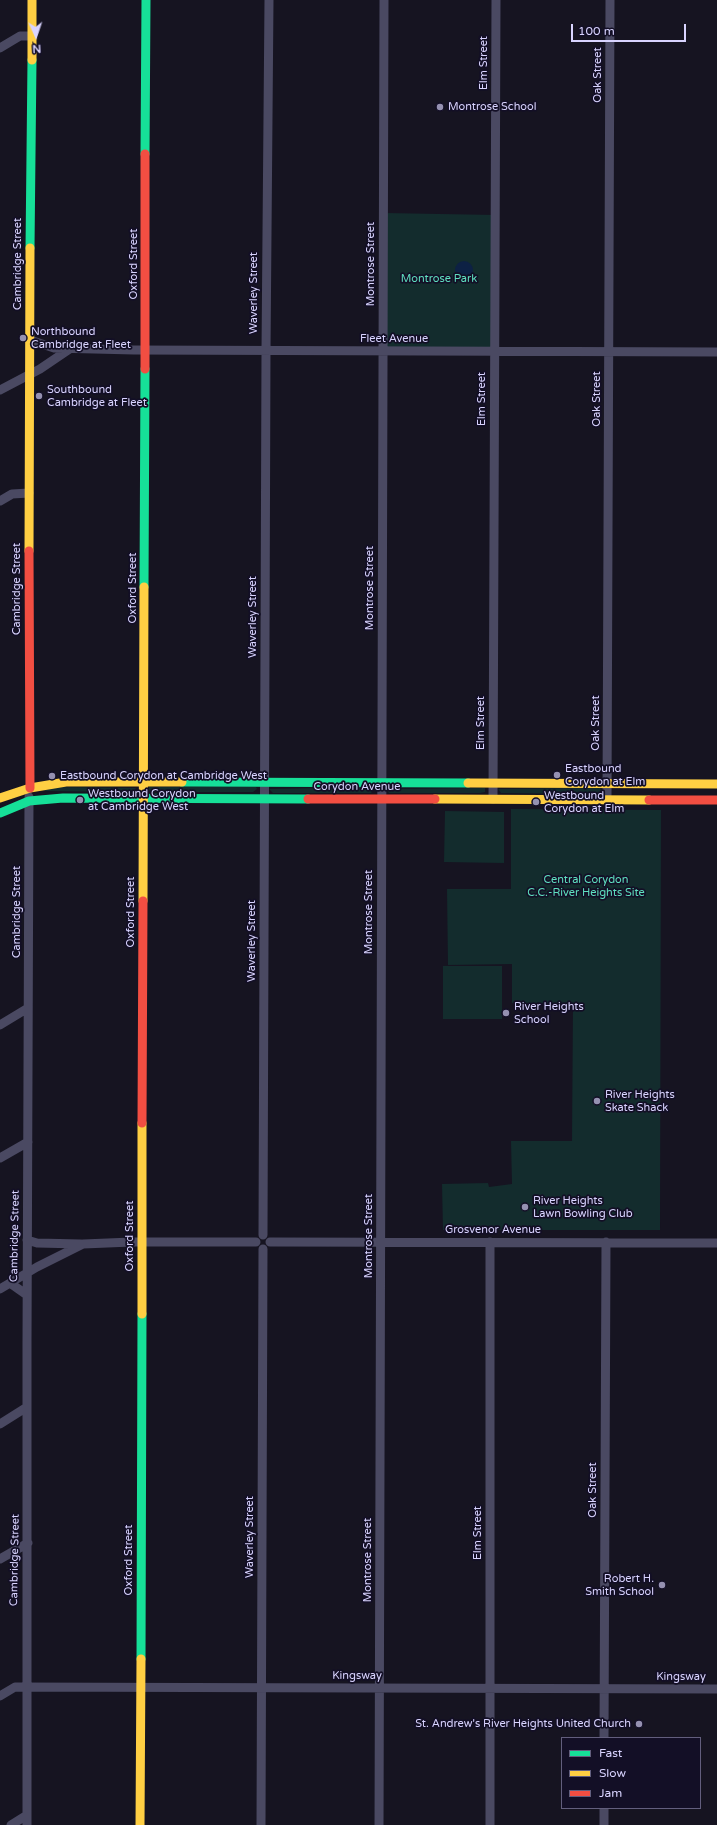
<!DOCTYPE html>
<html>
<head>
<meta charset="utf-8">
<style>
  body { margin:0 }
  #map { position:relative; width:717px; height:1825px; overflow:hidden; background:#161421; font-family:"Varela Round",sans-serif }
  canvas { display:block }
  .legend { position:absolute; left:561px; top:1737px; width:140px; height:72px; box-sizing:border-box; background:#130f26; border:1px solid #625e7d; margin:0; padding:5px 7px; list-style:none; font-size:12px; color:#d9d4ff }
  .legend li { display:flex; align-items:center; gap:8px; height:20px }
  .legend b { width:20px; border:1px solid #625e7d }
  .north { position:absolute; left:16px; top:16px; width:40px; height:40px; -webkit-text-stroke:3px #130f26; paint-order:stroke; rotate:177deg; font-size:11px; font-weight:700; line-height:16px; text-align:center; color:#d9d4ff }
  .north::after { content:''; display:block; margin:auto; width:14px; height:18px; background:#d9d4ff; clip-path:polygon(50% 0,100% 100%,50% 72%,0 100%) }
  .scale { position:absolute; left:571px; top:24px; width:115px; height:18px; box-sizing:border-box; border:2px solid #d9d4ff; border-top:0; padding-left:5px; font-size:12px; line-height:14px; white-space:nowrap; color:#d9d4ff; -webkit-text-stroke:3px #130f26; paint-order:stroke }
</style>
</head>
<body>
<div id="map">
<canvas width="717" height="1825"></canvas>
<ul class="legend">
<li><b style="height:5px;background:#16e098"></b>Fast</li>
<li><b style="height:5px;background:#ffcf43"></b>Slow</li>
<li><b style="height:5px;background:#f24e42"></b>Jam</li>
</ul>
<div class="north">N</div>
<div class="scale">100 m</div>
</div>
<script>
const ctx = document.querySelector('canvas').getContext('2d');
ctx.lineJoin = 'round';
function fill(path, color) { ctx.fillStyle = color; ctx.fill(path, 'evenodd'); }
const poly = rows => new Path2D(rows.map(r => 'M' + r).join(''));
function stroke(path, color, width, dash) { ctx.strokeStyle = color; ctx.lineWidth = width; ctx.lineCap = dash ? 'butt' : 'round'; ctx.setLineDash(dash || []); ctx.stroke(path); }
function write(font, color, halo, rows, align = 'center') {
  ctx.font = font + ' "Varela Round",sans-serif'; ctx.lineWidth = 3.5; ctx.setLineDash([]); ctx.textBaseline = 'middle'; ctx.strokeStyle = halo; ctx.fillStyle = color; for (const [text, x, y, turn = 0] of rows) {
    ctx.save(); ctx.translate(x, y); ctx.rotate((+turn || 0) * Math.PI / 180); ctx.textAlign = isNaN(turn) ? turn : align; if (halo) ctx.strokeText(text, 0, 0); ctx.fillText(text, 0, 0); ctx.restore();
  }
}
fill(poly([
  [384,213,496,215,494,352,383,351],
  [56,787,136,788,134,791,131,792,43,791],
  [149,787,256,787,257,789,253,792,152,792,149,790],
  [373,787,374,789,371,793,273,793,269,789],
  [485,788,485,792,480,793,389,793,386,789],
  [600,788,601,790,598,794,501,793,498,789],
  [511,809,661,810,660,1230,443,1230,442,1184,488,1183,489,1187,512,1184,511,1141,572,1141,573,1003,512,1003,512,964,448,965,447,889,511,889],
  [445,811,504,812,504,863,444,862],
  [443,966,502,966,502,1019,443,1019]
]), '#132c2d');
fill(poly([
  '455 270a9 9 0 1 1 18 0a9 9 0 1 1-18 0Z'
]), '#0d2144');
stroke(poly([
  [0,48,20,36,32,36],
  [30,340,54,348,134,350,717,352],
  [0,390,40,369,71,348],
  [0,501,12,494,29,493],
  [493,799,496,0],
  [607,799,610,0],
  [0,1025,28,1008],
  [0,1158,28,1142],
  [263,1235,266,350,269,0],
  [27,1240,37,1243,81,1244],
  [270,1242,717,1243],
  [10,1283,27,1295],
  [0,1289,37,1267,83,1244,132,1242,256,1242],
  [0,1424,27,1407],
  [0,1559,28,1543],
  [0,1696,15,1687,717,1689],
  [604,1738,606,1242],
  [11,1825,27,1815],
  [27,1825,27,1341,29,797],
  [261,1825,263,1249],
  [379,1825,384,0],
  [490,1825,490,1242],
  [604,1825,604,1808]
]), '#4a4962', 9);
stroke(poly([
  [145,154,146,0],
  [30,248,32,60],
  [144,587,145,369],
  [182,782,468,783],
  [0,813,29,801,63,798,308,799],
  [141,1659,142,1314]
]), '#16e098', 9);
stroke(poly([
  [32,60,32,0],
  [29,551,30,248],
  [468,783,717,784],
  [0,798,30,788,66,782,182,782],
  [435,799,649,800],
  [143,901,144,587],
  [142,1314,142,1123],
  [140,1825,141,1659]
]), '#ffcf43', 9);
stroke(poly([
  [145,369,145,154],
  [29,551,30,788],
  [308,799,435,799],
  [649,800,717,800],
  [142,1123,143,901]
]), '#f24e42', 9);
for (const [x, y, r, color] of [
  [440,107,4,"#9591b1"],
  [23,338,4,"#9591b1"],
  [39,396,4,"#9591b1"],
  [557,775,4,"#9591b1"],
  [52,776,4,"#9591b1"],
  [80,800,4,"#9591b1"],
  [536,802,4,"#9591b1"],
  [506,1013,4,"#9591b1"],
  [597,1101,4,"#9591b1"],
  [525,1207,4,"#9591b1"],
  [662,1585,4,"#9591b1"],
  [639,1724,4,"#9591b1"]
]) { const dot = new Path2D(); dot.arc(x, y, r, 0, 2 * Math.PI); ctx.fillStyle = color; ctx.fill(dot); stroke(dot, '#130f26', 1.5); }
write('11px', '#d9d4ff', '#130f26', [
  ["Elm Street",484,63,-90],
  ["Oak Street",598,75,-90],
  ["Cambridge Street",18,264,-90],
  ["Oxford Street",134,264,-90],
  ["Montrose Street",371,264,-90],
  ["Waverley Street",254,293,-90],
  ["Fleet Avenue",394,339],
  ["Elm Street",482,399,-90],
  ["Oak Street",597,399,-90],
  ["Oxford Street",133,588,-90],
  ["Montrose Street",370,588,-90],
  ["Cambridge Street",17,589,-90],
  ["Waverley Street",253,617,-90],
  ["Elm Street",481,723,-90],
  ["Oak Street",596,723,-90],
  ["Corydon Avenue",357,787],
  ["Cambridge Street",17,912,-90],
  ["Oxford Street",131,912,-90],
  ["Montrose Street",369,912,-90],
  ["Waverley Street",252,941,-90],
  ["Grosvenor Avenue",493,1230],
  ["Cambridge Street",15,1236,-89],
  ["Oxford Street",130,1236,-90],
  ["Montrose Street",369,1236,-90],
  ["Oak Street",593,1490,-90],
  ["Elm Street",478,1533,-90],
  ["Waverley Street",250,1537,-90],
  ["Cambridge Street",15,1560,-89],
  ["Oxford Street",129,1560,-90],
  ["Montrose Street",368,1560,-90],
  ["Kingsway",357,1676],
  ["Kingsway",681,1677]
]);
write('11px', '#d9d4ff', '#130f26', [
  ["Montrose School",448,107],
  ["Northbound",31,332],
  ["Cambridge at Fleet",31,345],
  ["Southbound",47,390],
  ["Cambridge at Fleet",47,403],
  ["Eastbound",565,769],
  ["Corydon at Elm",565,782],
  ["Eastbound Corydon at Cambridge West",60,776],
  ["Westbound Corydon",88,794],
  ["at Cambridge West",88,807],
  ["Westbound",544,796],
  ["Corydon at Elm",544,809],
  ["River Heights",514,1007],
  ["School",514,1020],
  ["River Heights",605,1095],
  ["Skate Shack",605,1108],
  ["River Heights",533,1201],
  ["Lawn Bowling Club",533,1214],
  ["Robert H.",654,1579,"right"],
  ["Smith School",654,1592,"right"],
  ["St. Andrew's River Heights United Church",631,1724,"right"]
], 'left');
write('11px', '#5fe0c0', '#130f26', [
  ["Montrose Park",439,279],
  ["Central Corydon",586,880],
  ["C.C.-River Heights Site",586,893]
]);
</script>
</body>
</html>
